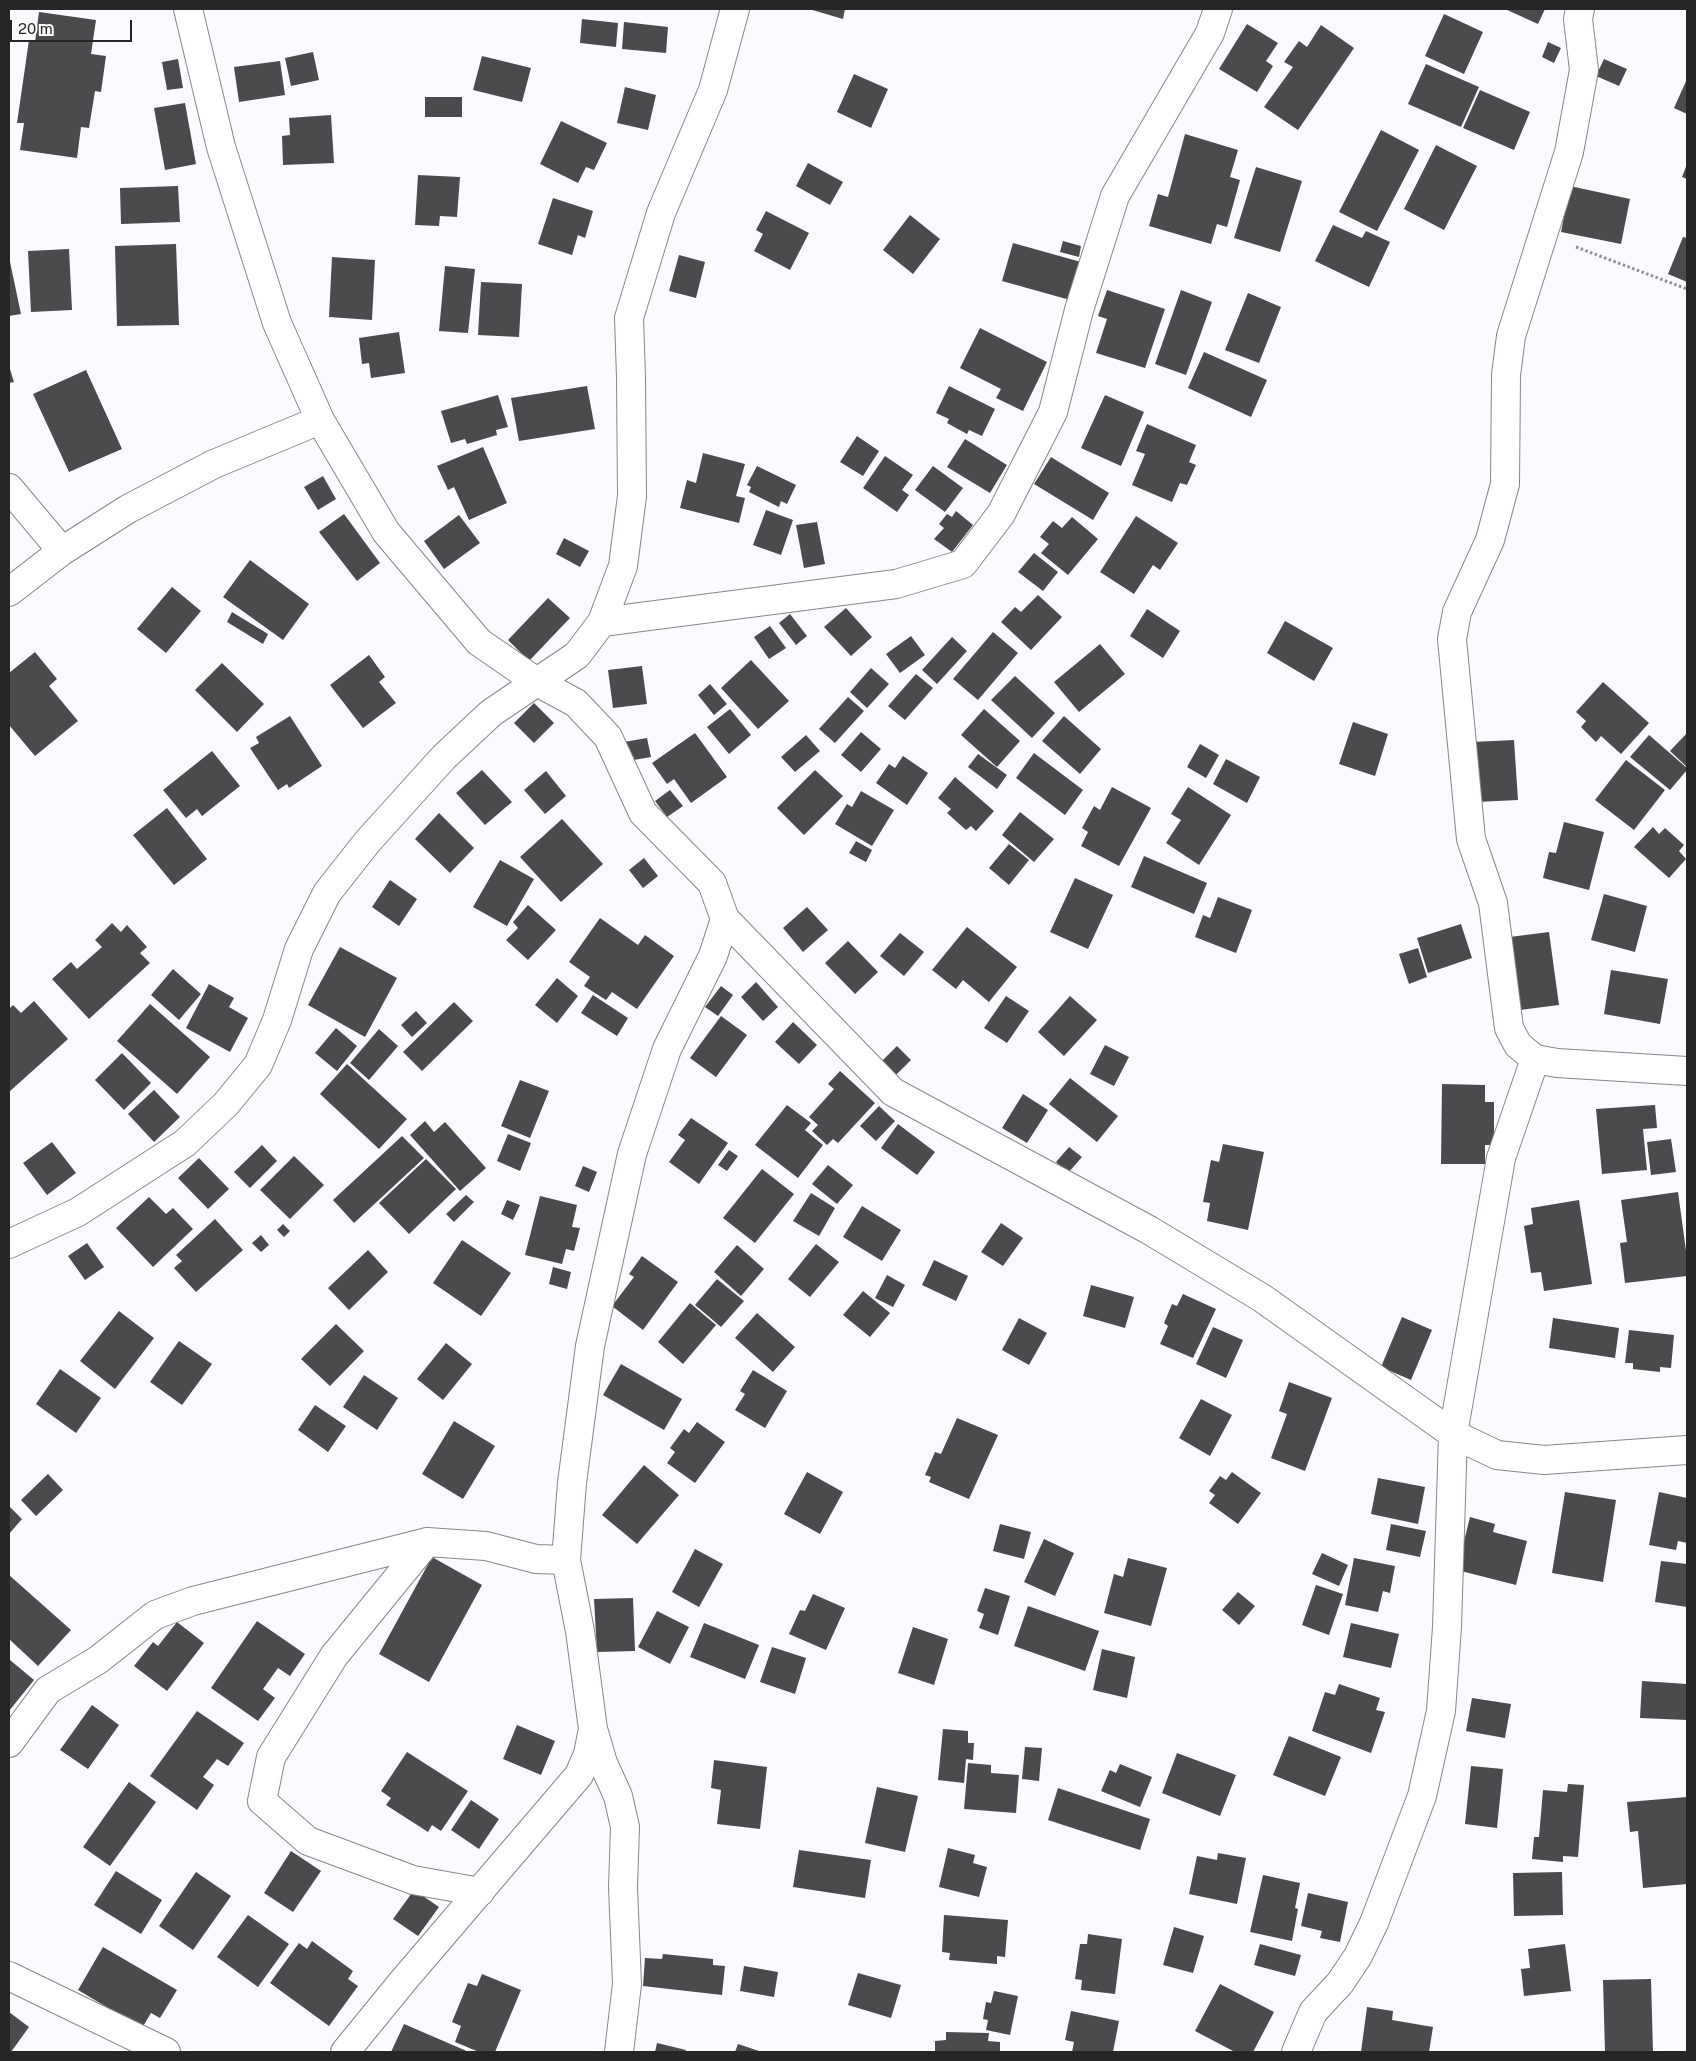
<!DOCTYPE html>
<html>
<head>
<meta charset="utf-8">
<style>
  body { margin:0 }
  #map { position:relative; width:1696px; height:2061px; overflow:hidden; background:#fdfaff; font-family:"Public Sans",sans-serif }
  canvas { display:block }
  .frame { position:absolute; inset:0; border:10px solid #262627; pointer-events:none }
  .scale { position:absolute; left:10px; top:20px; width:122px; height:22px; box-sizing:border-box; border:2px solid #262627; border-top:0; padding-left:6px; font-size:15px; line-height:18px; white-space:nowrap; color:#262627; -webkit-text-stroke:4px #fff; paint-order:stroke }
</style>
</head>
<body>
<div id="map">
<canvas width="1696" height="2061"></canvas>
<div class="frame"></div>
<div class="scale">20 m</div>
</div>
<script>
const ctx = document.querySelector('canvas').getContext('2d');
ctx.lineJoin = 'round';
function fill(path, color) { ctx.fillStyle = color; ctx.fill(path, 'evenodd'); }
const poly = rows => new Path2D(rows.map(r => 'M' + r).join(''));
function stroke(path, color, width, dash) { ctx.strokeStyle = color; ctx.lineWidth = width; ctx.lineCap = dash ? 'butt' : 'round'; ctx.setLineDash(dash || []); ctx.stroke(path); }
fill(poly([
  [809,9,845,9,843,19],
  [1505,9,1545,9,1538,24],
  [39,12,96,20,91,54,106,56,101,92,95,91,89,128,81,127,77,158,20,150,24,123,17,123,29,40,35,42],
  [1444,14,1483,32,1464,74,1425,56],
  [582,19,618,23,616,47,580,43],
  [624,22,668,27,666,53,622,49],
  [1247,24,1278,43,1266,61,1273,66,1257,92,1219,69],
  [1321,25,1354,48,1298,130,1264,107,1293,67,1284,62,1299,41,1307,47],
  [1548,42,1561,48,1554,63,1542,57],
  [313,52,319,80,291,86,285,58],
  [482,56,531,68,522,102,473,90],
  [178,59,183,88,167,90,162,62],
  [1604,59,1627,69,1619,86,1596,76],
  [280,61,285,95,239,102,234,67],
  [1426,64,1479,87,1461,127,1408,104],
  [854,74,888,89,871,128,837,112],
  [1687,79,1687,114,1674,108],
  [625,87,656,95,648,130,617,123],
  [1480,90,1530,112,1514,150,1463,128],
  [425,97,462,97,462,117,425,117],
  [185,103,196,164,165,170,154,108],
  [331,115,334,163,283,165,282,136,290,135,289,118],
  [561,121,607,143,594,170,586,167,578,183,540,164],
  [1381,130,1419,150,1377,231,1339,212],
  [1185,134,1238,150,1230,177,1240,180,1227,227,1217,224,1211,244,1149,226,1158,194,1168,197],
  [1436,145,1477,166,1444,230,1404,209],
  [808,163,843,182,830,205,796,186],
  [1687,164,1687,179,1682,177],
  [1256,167,1302,181,1280,252,1234,238],
  [418,175,460,177,457,217,440,216,439,226,415,225],
  [178,186,180,222,121,224,120,188],
  [1570,186,1630,199,1621,244,1561,232],
  [553,198,593,211,585,238,578,235,572,255,538,244],
  [766,211,809,233,790,270,754,251,763,234,756,230],
  [910,215,940,239,913,274,883,250],
  [1333,225,1362,238,1366,231,1390,242,1369,287,1315,261],
  [1683,237,1687,238,1687,282,1668,274],
  [1063,241,1081,246,1079,257,1060,252],
  [1013,243,1081,262,1070,300,1002,281],
  [176,244,179,325,117,326,115,246],
  [69,249,72,310,31,312,28,251],
  [679,255,705,262,696,298,669,291],
  [9,257,21,314,9,316],
  [332,257,375,260,372,320,329,317],
  [445,266,475,269,468,333,439,331],
  [481,282,522,284,519,337,478,335],
  [1107,290,1165,309,1145,368,1096,353,1107,319,1098,316],
  [1181,290,1212,302,1186,375,1155,364],
  [1248,293,1281,307,1259,363,1225,350],
  [980,328,1047,362,1023,411,996,398,1001,389,960,368],
  [399,332,405,373,371,378,369,363,362,364,359,338],
  [1204,352,1267,380,1251,417,1188,388],
  [9,366,14,382,9,383],
  [86,370,122,449,69,472,33,394],
  [587,386,595,429,519,441,511,398],
  [949,386,995,409,982,436,969,430,967,434,947,423,949,419,936,413],
  [498,395,508,427,496,430,497,435,467,444,465,439,451,443,441,411],
  [1105,395,1144,412,1121,466,1081,448],
  [1147,424,1196,445,1189,462,1196,465,1187,485,1180,483,1172,502,1132,485,1145,454,1136,451],
  [857,436,879,451,863,476,840,462],
  [965,439,1007,465,990,493,947,467],
  [483,447,507,503,469,520,454,487,448,490,437,466],
  [703,453,745,464,736,496,745,498,739,523,680,508,687,480,696,483],
  [885,456,913,475,902,490,909,495,897,512,863,488],
  [1051,457,1109,493,1093,520,1034,484],
  [757,466,796,485,787,504,781,501,779,507,749,492,751,487,747,485],
  [933,466,963,488,945,512,915,490],
  [323,476,336,499,318,510,304,487],
  [766,510,793,520,781,555,753,545],
  [956,511,973,525,952,552,934,539,944,528,939,524,947,514,952,517],
  [344,514,380,563,357,581,319,532],
  [459,515,480,543,444,569,424,541],
  [1136,516,1178,543,1160,570,1153,565,1134,594,1100,572],
  [1072,517,1098,539,1068,575,1041,553,1049,544,1040,537,1053,521,1062,528],
  [817,522,825,564,804,568,796,525],
  [564,538,589,551,580,567,556,554],
  [1034,553,1058,572,1043,591,1018,572],
  [250,560,309,604,283,640,223,597],
  [172,587,201,611,166,653,137,629],
  [1038,595,1062,617,1031,650,1001,622,1015,607,1021,612],
  [548,598,570,618,529,661,508,640],
  [846,608,872,637,851,656,824,627],
  [1147,609,1180,631,1163,658,1130,636],
  [232,612,268,634,263,644,227,622],
  [790,614,807,636,796,645,779,623],
  [1285,621,1333,648,1314,681,1267,653],
  [770,626,786,648,769,659,754,637],
  [993,632,1018,653,978,700,953,679],
  [911,636,925,655,900,673,886,654],
  [952,637,967,651,937,684,922,670],
  [1100,644,1125,674,1079,712,1054,682],
  [35,652,57,679,49,686,78,721,35,756,9,725,9,673],
  [369,655,385,677,379,682,396,703,363,728,330,685],
  [751,660,789,701,758,729,721,688],
  [222,663,264,704,237,732,195,690],
  [642,666,647,704,613,708,608,670],
  [871,668,889,684,867,708,850,692],
  [916,674,933,688,905,720,888,706],
  [1015,676,1055,713,1032,738,991,700],
  [1603,682,1649,723,1621,754,1601,736,1596,742,1581,727,1586,721,1576,712],
  [710,684,727,704,714,715,698,695],
  [848,697,864,711,835,743,819,729],
  [534,703,554,723,534,743,514,723],
  [730,709,751,735,729,754,707,727],
  [984,709,1020,741,997,767,961,735],
  [290,716,322,766,289,788,287,784,278,790,250,748,259,743,256,737],
  [1064,716,1101,749,1080,774,1042,741],
  [1353,722,1388,734,1375,776,1339,764],
  [861,732,881,749,861,772,841,755],
  [695,733,727,777,691,803,674,779,667,784,652,763],
  [1687,733,1687,767,1670,751],
  [806,735,820,751,795,772,781,757],
  [1649,735,1687,768,1687,770,1670,790,1630,757],
  [647,738,651,757,628,761,624,742],
  [1514,740,1518,800,1476,802,1472,742],
  [1200,744,1219,755,1206,778,1187,767],
  [212,751,240,786,202,816,197,809,186,818,163,790],
  [1034,753,1083,790,1065,815,1016,778],
  [978,754,1007,775,997,789,968,767],
  [903,756,928,773,907,805,876,783,889,764,895,768],
  [1226,759,1260,777,1247,803,1213,784],
  [1626,760,1665,790,1634,830,1595,800],
  [482,770,512,802,485,825,456,793],
  [815,770,843,796,804,835,777,808],
  [546,771,566,796,545,814,524,790],
  [955,777,994,811,976,831,971,826,966,830,947,813,951,809,938,798],
  [1112,787,1151,808,1119,866,1081,846,1088,832,1082,828,1094,806,1100,810],
  [1188,787,1231,815,1199,865,1166,843,1181,820,1171,814],
  [670,790,683,806,667,817,655,801],
  [861,791,894,810,872,846,835,824,847,804,852,807],
  [167,808,207,859,174,885,133,835],
  [1020,812,1054,839,1034,862,1002,835],
  [439,813,474,848,450,873,415,839],
  [562,819,603,864,561,902,520,857],
  [1564,822,1604,832,1589,890,1543,878,1549,852,1556,853],
  [1653,827,1659,834,1665,828,1684,845,1679,851,1686,859,1669,878,1634,847],
  [856,841,872,850,866,862,849,853],
  [1009,844,1029,860,1009,885,989,868],
  [1144,856,1207,883,1194,914,1131,887],
  [644,858,658,876,643,888,629,870],
  [500,860,534,879,507,926,473,907],
  [1075,878,1113,895,1088,949,1050,932],
  [390,880,417,899,399,926,372,907],
  [1604,894,1647,906,1635,952,1591,940],
  [1218,897,1252,910,1236,953,1195,937,1203,915,1210,918],
  [528,905,556,930,528,960,506,940,518,928,513,922],
  [807,907,828,930,803,952,783,928],
  [600,918,638,945,645,935,674,956,637,1009,612,992,606,1000,584,986,590,977,569,962],
  [112,923,121,932,127,925,147,947,140,953,150,963,89,1019,52,979,71,962,77,969,102,947,95,940],
  [1461,924,1472,958,1428,973,1417,938],
  [967,927,1017,967,989,1002,963,980,956,989,932,970],
  [1549,932,1559,1005,1512,1011,1502,938],
  [900,933,924,952,904,976,880,956],
  [848,941,878,972,855,994,825,963],
  [340,947,397,978,365,1037,308,1005],
  [1418,948,1427,977,1409,984,1399,954],
  [173,969,201,994,179,1020,151,995],
  [1611,970,1668,979,1660,1024,1604,1014],
  [557,978,578,996,557,1023,535,1005],
  [756,982,778,1007,763,1021,741,997],
  [209,984,234,998,229,1007,248,1018,230,1052,186,1028],
  [721,986,733,995,718,1016,705,1007],
  [593,995,628,1018,617,1036,581,1013],
  [1006,996,1029,1011,1007,1043,984,1028],
  [1070,996,1097,1020,1064,1056,1038,1032],
  [34,1001,68,1039,9,1092,9,1009,13,1005,21,1013],
  [454,1002,473,1021,422,1071,403,1052],
  [150,1004,210,1057,177,1094,117,1041],
  [416,1011,427,1023,412,1037,401,1025],
  [721,1016,747,1035,716,1077,690,1058],
  [793,1022,817,1045,799,1064,775,1042],
  [336,1028,357,1046,337,1071,315,1053],
  [379,1029,398,1046,369,1080,350,1063],
  [1105,1045,1129,1057,1114,1086,1090,1074],
  [897,1046,911,1060,895,1076,881,1062],
  [122,1053,151,1083,124,1110,95,1080],
  [347,1064,407,1119,379,1149,320,1094],
  [840,1071,875,1103,838,1143,833,1139,827,1145,812,1131,818,1125,809,1117,834,1089,828,1084],
  [1070,1078,1118,1116,1097,1142,1049,1104],
  [520,1080,549,1091,530,1138,501,1126],
  [1442,1084,1485,1085,1485,1102,1494,1102,1494,1145,1485,1145,1485,1164,1441,1164],
  [154,1090,180,1117,154,1142,128,1114],
  [1023,1094,1048,1110,1027,1143,1002,1128],
  [787,1105,811,1123,805,1130,823,1145,798,1178,755,1145],
  [1655,1105,1657,1128,1643,1129,1647,1170,1602,1174,1596,1109],
  [879,1106,895,1121,876,1141,860,1126],
  [691,1118,728,1143,699,1184,669,1162,685,1140,678,1135],
  [425,1121,434,1132,445,1122,486,1168,460,1191,410,1135],
  [898,1124,935,1152,917,1175,881,1148],
  [508,1134,531,1143,520,1171,497,1161],
  [402,1136,424,1158,354,1223,333,1200],
  [1671,1139,1676,1172,1651,1175,1647,1142],
  [52,1142,76,1173,47,1195,23,1163],
  [1223,1144,1264,1152,1248,1230,1207,1221,1210,1203,1203,1202,1211,1160,1219,1162],
  [262,1145,277,1161,250,1188,234,1172],
  [1069,1147,1082,1157,1068,1173,1056,1162],
  [729,1150,738,1156,727,1171,718,1165],
  [294,1156,324,1185,290,1219,260,1190],
  [199,1158,229,1189,208,1209,178,1178],
  [426,1159,456,1189,409,1234,379,1203],
  [828,1165,853,1185,837,1204,812,1184],
  [583,1166,597,1172,589,1192,575,1186],
  [762,1169,794,1194,755,1243,723,1218],
  [1678,1192,1687,1258,1687,1276,1625,1283,1620,1243,1627,1242,1621,1200],
  [811,1193,835,1208,819,1236,793,1221],
  [466,1195,474,1202,454,1222,446,1214],
  [540,1196,577,1205,572,1227,580,1228,574,1251,566,1249,562,1264,525,1255],
  [149,1197,166,1214,173,1208,193,1229,153,1267,116,1228],
  [507,1200,520,1205,513,1220,501,1214],
  [1579,1200,1592,1284,1544,1291,1541,1272,1531,1273,1524,1226,1533,1224,1531,1208],
  [862,1206,901,1230,882,1261,843,1237],
  [215,1219,243,1250,196,1292,174,1268,182,1261,176,1255],
  [1001,1223,1023,1238,1003,1266,981,1252],
  [283,1224,290,1231,284,1237,277,1230],
  [261,1235,269,1245,261,1252,252,1243],
  [462,1240,511,1273,481,1316,433,1283],
  [87,1243,104,1267,85,1280,68,1256],
  [816,1244,839,1262,810,1297,788,1279],
  [737,1245,764,1269,741,1296,714,1272],
  [368,1250,388,1272,349,1310,328,1288],
  [642,1256,678,1282,643,1330,612,1306,634,1277,629,1274],
  [934,1260,968,1276,956,1301,922,1285],
  [553,1267,571,1272,567,1289,549,1284],
  [887,1275,905,1285,893,1307,875,1298],
  [717,1279,744,1301,721,1327,695,1305],
  [1091,1285,1134,1297,1125,1328,1083,1316],
  [863,1291,890,1313,870,1337,843,1315],
  [1183,1294,1216,1309,1193,1358,1160,1344,1168,1326,1164,1323,1172,1304,1177,1306],
  [690,1303,716,1325,683,1364,658,1342],
  [119,1311,154,1338,115,1389,80,1361],
  [757,1313,795,1347,773,1372,735,1338],
  [1402,1317,1432,1330,1411,1380,1381,1367],
  [1019,1318,1047,1333,1029,1365,1002,1350],
  [1553,1318,1619,1328,1615,1358,1549,1348],
  [336,1324,364,1351,330,1386,301,1359],
  [1213,1327,1243,1340,1226,1378,1196,1364],
  [1629,1330,1674,1335,1671,1368,1660,1367,1660,1372,1633,1369,1633,1363,1625,1363],
  [179,1341,212,1364,182,1405,150,1382],
  [446,1343,472,1364,443,1400,417,1379],
  [621,1364,682,1399,664,1430,603,1395],
  [60,1369,101,1398,76,1433,36,1404],
  [753,1370,787,1391,765,1428,735,1410,745,1394,740,1391],
  [364,1375,398,1398,377,1430,343,1407],
  [1289,1382,1332,1398,1305,1471,1271,1458,1287,1414,1279,1411],
  [1201,1399,1232,1415,1210,1456,1179,1438],
  [315,1405,346,1426,328,1452,298,1430],
  [957,1418,998,1435,969,1499,929,1482,931,1477,925,1475,935,1452,941,1454],
  [454,1421,495,1446,463,1499,422,1474],
  [697,1422,725,1442,695,1483,667,1463,675,1452,670,1448,684,1429,689,1433],
  [644,1465,679,1495,637,1544,602,1515],
  [807,1472,843,1492,820,1534,784,1514],
  [1232,1472,1261,1493,1238,1524,1209,1503,1215,1495,1209,1491,1220,1476,1226,1480],
  [48,1474,63,1490,36,1516,21,1500],
  [1378,1478,1425,1487,1418,1524,1371,1514],
  [1565,1492,1616,1500,1603,1582,1552,1573],
  [1659,1492,1687,1498,1687,1543,1678,1541,1676,1550,1649,1545],
  [9,1506,22,1519,9,1534],
  [1470,1517,1495,1524,1493,1532,1527,1541,1516,1585,1457,1570],
  [1000,1524,1031,1532,1024,1559,993,1551],
  [1391,1524,1426,1531,1420,1557,1386,1550],
  [1044,1539,1074,1553,1055,1596,1024,1582],
  [695,1549,723,1564,699,1607,672,1592],
  [1322,1553,1348,1565,1339,1586,1312,1574],
  [432,1557,482,1585,429,1682,379,1654],
  [1128,1558,1167,1568,1151,1626,1104,1613,1114,1574,1123,1577],
  [1354,1558,1395,1566,1390,1593,1383,1591,1378,1612,1345,1605],
  [1661,1561,1687,1564,1687,1607,1655,1602],
  [9,1575,71,1630,38,1666,9,1639],
  [1316,1585,1343,1594,1329,1635,1302,1625],
  [985,1588,1010,1596,998,1635,979,1628,984,1614,977,1611],
  [1238,1592,1255,1606,1239,1625,1222,1610],
  [813,1594,845,1608,826,1650,789,1634,800,1610,805,1611],
  [633,1598,635,1651,597,1652,594,1599],
  [1028,1606,1099,1631,1085,1671,1014,1646],
  [657,1611,689,1627,670,1664,638,1647],
  [257,1621,305,1654,290,1676,278,1668,263,1689,275,1698,258,1721,211,1688],
  [177,1622,204,1643,167,1691,134,1666,153,1642,158,1646],
  [704,1623,759,1645,745,1679,690,1657],
  [1351,1623,1399,1634,1391,1668,1343,1657],
  [913,1627,948,1639,934,1685,898,1673],
  [772,1647,806,1658,795,1694,760,1682],
  [1102,1649,1135,1657,1127,1698,1093,1690],
  [10,1660,34,1680,9,1711,9,1662],
  [1642,1681,1687,1684,1687,1720,1640,1718],
  [1339,1684,1380,1698,1376,1710,1385,1712,1371,1753,1312,1731,1325,1692,1335,1695],
  [1472,1698,1511,1704,1505,1738,1466,1731],
  [92,1705,119,1725,88,1769,60,1750],
  [197,1711,244,1743,228,1766,217,1759,203,1777,214,1785,197,1810,150,1776],
  [517,1725,555,1741,541,1775,503,1759],
  [943,1729,968,1731,968,1743,974,1743,973,1760,966,1759,964,1783,938,1780],
  [1289,1736,1341,1757,1325,1796,1273,1775],
  [1025,1747,1042,1748,1039,1781,1022,1779],
  [407,1752,468,1791,441,1831,432,1825,428,1832,386,1805,391,1798,381,1791],
  [1177,1753,1236,1775,1220,1816,1162,1793],
  [714,1760,767,1767,760,1829,717,1824,721,1790,711,1788],
  [968,1763,991,1765,991,1773,1019,1775,1016,1813,964,1809],
  [1120,1764,1152,1777,1140,1807,1101,1791,1110,1770,1116,1773],
  [1471,1766,1503,1769,1497,1828,1465,1824],
  [129,1782,156,1802,110,1866,83,1847],
  [1568,1784,1584,1785,1578,1857,1563,1856,1563,1862,1532,1859,1534,1837,1539,1837,1543,1790,1567,1792],
  [877,1787,918,1796,905,1852,865,1843],
  [1058,1788,1150,1819,1140,1850,1048,1820],
  [1687,1797,1687,1884,1643,1888,1638,1831,1630,1832,1627,1802],
  [471,1800,499,1819,479,1849,451,1830],
  [948,1848,975,1855,973,1863,987,1867,979,1897,939,1887],
  [799,1850,871,1860,865,1898,793,1887],
  [291,1851,321,1871,293,1912,264,1893],
  [1218,1853,1246,1858,1237,1904,1189,1894,1197,1856,1217,1860],
  [116,1871,162,1900,141,1934,94,1905],
  [196,1872,231,1896,193,1950,159,1926],
  [1562,1872,1563,1915,1514,1916,1513,1873],
  [1263,1875,1300,1883,1295,1908,1298,1909,1292,1941,1250,1932],
  [414,1890,439,1907,418,1936,393,1919],
  [1308,1893,1348,1902,1340,1942,1320,1938,1322,1931,1301,1926],
  [248,1915,289,1944,258,1987,217,1957],
  [944,1915,1008,1920,1005,1957,997,1956,997,1964,949,1960,950,1953,942,1952],
  [1174,1927,1204,1936,1193,1973,1163,1965],
  [1088,1934,1122,1939,1115,1994,1081,1990,1082,1980,1075,1979,1080,1944,1087,1944],
  [312,1941,353,1971,348,1979,358,1986,329,2026,270,1983,299,1943,307,1949],
  [1260,1944,1301,1955,1295,1976,1254,1965],
  [1565,1944,1571,1991,1524,1996,1521,1969,1530,1968,1528,1949],
  [103,1947,177,1990,160,2018,151,2013,142,2028,78,1990],
  [663,1954,713,1959,713,1965,725,1966,722,1995,643,1986,645,1958,662,1959],
  [744,1966,778,1972,774,1997,740,1991],
  [858,1973,901,1985,891,2018,848,2005],
  [482,1974,521,1990,495,2052,479,2052,455,2042,461,2026,452,2022,468,1983,477,1986],
  [1651,1979,1653,2052,1605,2052,1603,1980],
  [1220,1984,1274,2012,1253,2052,1235,2052,1195,2031],
  [994,1991,1018,1996,1010,2035,986,2030,988,2020,983,2019,986,2002,991,2003],
  [1367,2007,1393,2011,1392,2020,1433,2027,1429,2052,1361,2052],
  [1071,2011,1119,2021,1113,2052,1072,2052,1074,2042,1065,2040],
  [9,2012,29,2027,11,2052,9,2052],
  [404,2024,469,2052,391,2052],
  [946,2032,989,2033,988,2041,1000,2042,1000,2052,935,2052,935,2041,946,2040],
  [657,2043,686,2050,685,2052,655,2052],
  [738,2044,762,2052,735,2052]
]), '#4c4a4d');
const street = poly([
  [188,9,221,147,277,323,320,420,386,532,479,642,537,682,576,703,608,737,643,813,712,883,725,919,713,956,667,1049,632,1154,590,1346,572,1483,566,1560,580,1631,593,1729,603,1763,618,1796,625,1827,623,1887,627,1984,619,2052],
  [1580,9,1578,19,1584,70,1569,152,1511,336,1506,375,1505,484,1490,540,1457,612,1452,639,1471,839,1493,903,1509,1028,1518,1045,1535,1059,1557,1063,1687,1071],
  [9,488,62,551],
  [9,592,62,551,128,509,214,464,320,420],
  [602,622,896,584,963,564,1001,514,1053,412,1079,310,1115,196,1210,33,1218,9],
  [725,919,893,1092,1149,1230,1262,1298,1453,1434,1497,1455,1544,1460,1687,1450],
  [9,1244,78,1212,185,1143,226,1104,258,1065,277,1020,299,949,327,893,368,841,444,757,491,713,577,655,602,622,623,566,632,496,631,377,629,318,661,213,713,90,735,9],
  [427,1542,334,1656,271,1757,262,1801,308,1841,413,1880,480,1892],
  [9,1743,48,1690,98,1660,155,1615,193,1601,427,1542,486,1546,536,1559,566,1560],
  [9,1976,166,2052],
  [345,2052,403,1981,579,1775,588,1754,593,1729],
  [1296,2052,1313,2012,1340,1983,1358,1956,1374,1923,1422,1796,1441,1711,1447,1627,1453,1434,1501,1158,1535,1059]
]);
stroke(street, '#88868a', 30);
stroke(poly([
  [1576,247,1687,289]
]), '#8f8e91', 3, [2.5, 2.5]);
stroke(street, '#fff', 28);
</script>
</body>
</html>
